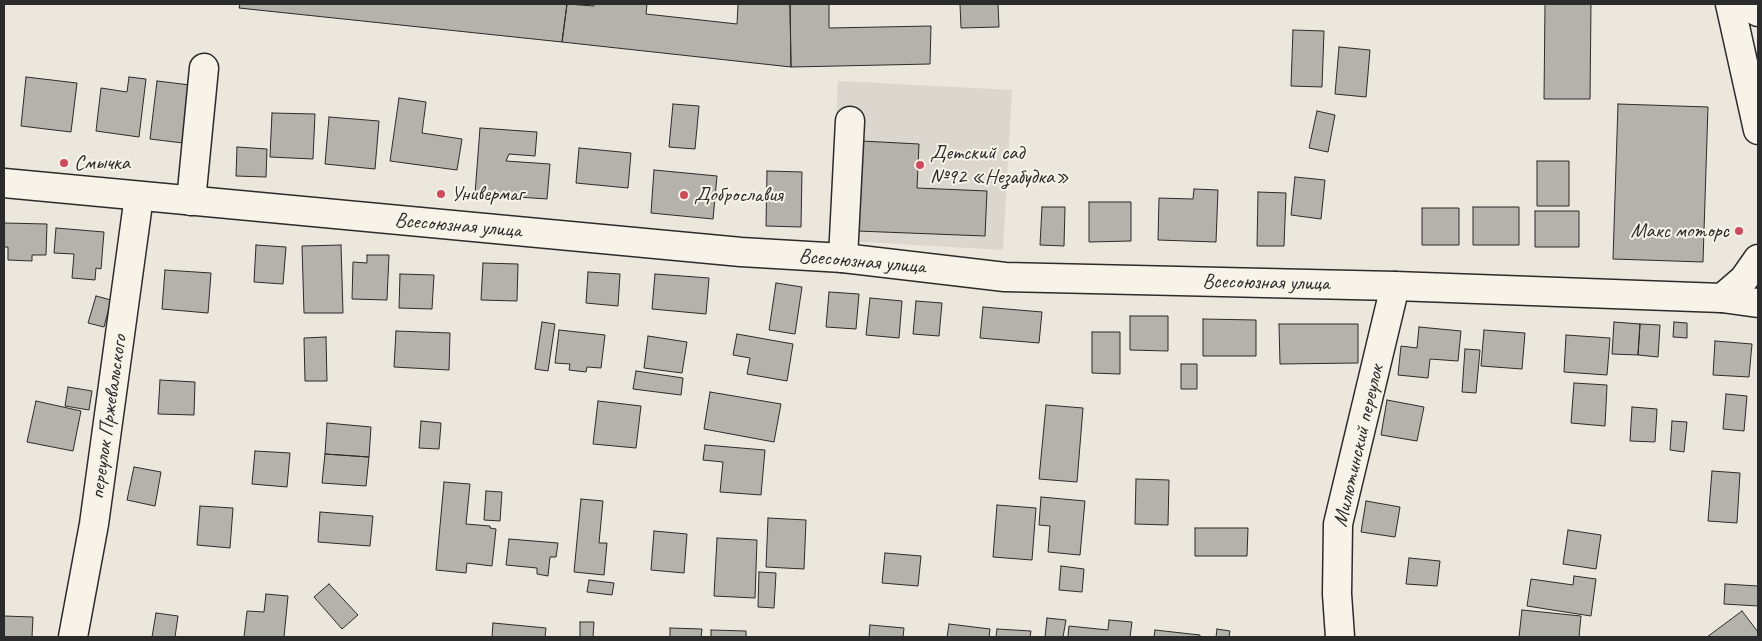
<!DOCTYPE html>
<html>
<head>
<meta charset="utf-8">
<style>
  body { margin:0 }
  #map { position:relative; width:1762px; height:641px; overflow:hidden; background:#ebe7dd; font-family:Caveat,sans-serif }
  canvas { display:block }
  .frame { position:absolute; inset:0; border:5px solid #2b2b2b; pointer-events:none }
</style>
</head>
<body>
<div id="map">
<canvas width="1762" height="641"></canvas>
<div class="frame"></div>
</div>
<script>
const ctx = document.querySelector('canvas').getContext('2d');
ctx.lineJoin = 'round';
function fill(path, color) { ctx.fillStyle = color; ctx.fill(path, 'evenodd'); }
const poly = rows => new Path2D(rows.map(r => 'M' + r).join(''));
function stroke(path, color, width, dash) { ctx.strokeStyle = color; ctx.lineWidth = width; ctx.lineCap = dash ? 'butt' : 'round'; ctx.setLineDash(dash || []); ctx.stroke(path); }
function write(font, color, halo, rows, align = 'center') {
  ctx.font = font + ' Caveat,sans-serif'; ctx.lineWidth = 4; ctx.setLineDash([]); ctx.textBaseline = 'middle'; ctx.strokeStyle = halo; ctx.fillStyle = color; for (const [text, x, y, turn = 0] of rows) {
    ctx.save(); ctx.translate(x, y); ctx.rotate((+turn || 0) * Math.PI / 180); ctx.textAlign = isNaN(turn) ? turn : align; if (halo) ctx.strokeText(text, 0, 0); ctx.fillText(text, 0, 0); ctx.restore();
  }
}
fill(poly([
  [838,81,1012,90,1003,250,829,240]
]), '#dbd7ce');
const building = poly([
  [240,4,567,4,562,42,239,8,240,4],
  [567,4,594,6,594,4,647,4,646,14,737,24,738,4,790,4,791,67,562,42,567,4],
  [790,4,829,4,829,28,931,26,930,64,791,67,790,4],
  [960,4,998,4,999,27,961,28,960,4],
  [1545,4,1591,4,1590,99,1544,99,1545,4],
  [1293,30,1324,31,1322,87,1291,86,1293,30],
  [1339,47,1370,50,1366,97,1335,94,1339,47],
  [26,77,77,83,71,132,21,126,26,77],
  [129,77,146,79,139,137,96,131,101,88,127,92,129,77],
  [157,81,190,85,183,143,150,139,157,81],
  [399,98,426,102,422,133,462,139,457,170,390,161,399,98],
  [673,104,699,106,695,149,669,147,673,104],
  [1618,104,1708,107,1703,262,1613,259,1618,104],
  [1317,111,1335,115,1328,152,1309,148,1317,111],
  [272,113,315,114,313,159,270,157,272,113],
  [329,117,379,121,375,169,325,164,329,117],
  [480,128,537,132,535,156,509,154,506,161,550,164,547,199,475,194,480,128],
  [861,141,919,144,917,188,987,191,985,236,857,231,861,141],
  [237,147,267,149,266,177,236,176,237,147],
  [579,148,631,153,628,188,576,183,579,148],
  [1537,161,1569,161,1569,206,1537,206,1537,161],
  [654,170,717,176,713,219,651,213,654,170],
  [767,171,802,172,801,227,766,226,767,171],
  [1295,177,1325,180,1321,219,1291,215,1295,177],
  [1194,189,1218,190,1216,242,1158,240,1159,198,1193,199,1194,189],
  [1258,192,1286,193,1284,246,1257,246,1258,192],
  [1089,202,1131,202,1131,241,1089,242,1089,202],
  [1042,207,1065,207,1064,246,1040,245,1042,207],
  [1473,207,1519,207,1519,245,1473,245,1473,207],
  [1422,208,1459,208,1459,245,1422,245,1422,208],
  [1535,211,1579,211,1579,247,1535,247,1535,211],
  [4,223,47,224,46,255,32,255,32,261,8,260,8,247,4,247,4,223],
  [56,228,104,232,101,269,96,268,95,280,72,278,74,254,54,253,56,228],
  [256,245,286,247,283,284,254,282,256,245],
  [341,245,343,313,304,313,302,246,341,245],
  [367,255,389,255,387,300,352,299,353,262,367,263,367,255],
  [483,263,518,264,517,301,481,300,483,263],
  [165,270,211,273,208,313,162,309,165,270],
  [588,272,620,274,618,306,586,303,588,272],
  [400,274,434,275,432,309,399,308,400,274],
  [655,274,709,278,706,314,652,309,655,274],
  [776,283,802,287,795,334,769,330,776,283],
  [829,292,859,294,856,329,826,327,829,292],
  [96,296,111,300,104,327,88,323,96,296],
  [870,298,902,301,899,338,866,335,870,298],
  [916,301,942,303,939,336,913,334,916,301],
  [983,307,1042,312,1039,343,980,338,983,307],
  [1130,316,1168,316,1168,351,1130,350,1130,316],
  [1203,319,1256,320,1256,356,1203,356,1203,319],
  [542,322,555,324,548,371,535,369,542,322],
  [1614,322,1640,324,1638,355,1612,354,1614,322],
  [1674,322,1687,323,1687,338,1673,337,1674,322],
  [1279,324,1358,324,1358,363,1280,364,1279,324],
  [1640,324,1660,325,1658,357,1638,355,1640,324],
  [1419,327,1461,331,1458,361,1430,359,1428,378,1398,375,1401,346,1417,348,1419,327],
  [559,330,605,335,601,368,587,367,586,372,569,370,570,364,555,363,559,330],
  [1484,330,1525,333,1522,369,1481,366,1484,330],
  [396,331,450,333,449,370,394,367,396,331],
  [1092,332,1120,332,1120,374,1092,373,1092,332],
  [737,334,793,344,787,381,747,374,750,358,733,355,737,334],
  [1566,335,1610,338,1607,375,1564,372,1566,335],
  [648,336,687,342,682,373,644,368,648,336],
  [326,337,327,381,305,381,304,338,326,337],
  [1715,341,1752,344,1749,377,1713,375,1715,341],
  [1465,349,1480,350,1476,393,1462,392,1465,349],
  [1181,364,1197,364,1197,389,1181,389,1181,364],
  [636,371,683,378,681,395,633,389,636,371],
  [160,380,195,382,194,415,158,414,160,380],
  [1574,383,1607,385,1605,426,1571,423,1574,383],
  [68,387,92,391,89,410,65,406,68,387],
  [710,392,781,404,774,442,704,429,710,392],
  [1726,394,1747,396,1744,431,1723,429,1726,394],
  [1387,400,1424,407,1417,441,1381,435,1387,400],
  [36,401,81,411,73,451,27,442,36,401],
  [598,401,641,406,636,448,593,444,598,401],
  [1046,405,1083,408,1077,482,1039,479,1046,405],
  [1632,407,1657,409,1655,442,1630,441,1632,407],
  [421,421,441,423,439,449,419,448,421,421],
  [1672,421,1687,422,1684,452,1670,450,1672,421],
  [327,423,371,427,369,457,325,454,327,423],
  [705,445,765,450,761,495,720,492,723,462,703,460,705,445],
  [255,451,290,453,287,487,252,484,255,451],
  [325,454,369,457,366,486,322,483,325,454],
  [134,467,161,472,155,506,127,500,134,467],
  [1712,471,1740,473,1737,523,1708,521,1712,471],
  [1136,479,1169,480,1168,525,1135,524,1136,479],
  [444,482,470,484,466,524,490,526,490,528,496,529,492,566,467,563,466,573,436,570,444,482],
  [486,491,502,492,500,521,484,520,486,491],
  [1041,497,1085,501,1080,555,1048,552,1050,526,1039,525,1041,497],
  [581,499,603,501,599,543,607,543,604,575,574,572,581,499],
  [1366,501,1400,507,1395,537,1361,532,1366,501],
  [997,505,1036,508,1032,560,993,557,997,505],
  [200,506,233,508,230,548,197,545,200,506],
  [320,512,373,516,370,546,318,542,320,512],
  [768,518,806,520,804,569,766,567,768,518],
  [1195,528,1248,528,1247,556,1195,556,1195,528],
  [1568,530,1601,535,1596,569,1563,564,1568,530],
  [654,531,687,534,684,573,651,570,654,531],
  [717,538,757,540,755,598,714,596,717,538],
  [509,539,558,543,556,557,550,557,548,576,537,574,537,568,506,565,509,539],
  [885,553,921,556,918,586,882,583,885,553],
  [1409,558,1440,561,1437,586,1406,584,1409,558],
  [1061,566,1084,569,1082,592,1059,590,1061,566],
  [759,572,776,573,774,608,758,607,759,572],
  [1574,576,1596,579,1591,616,1527,606,1531,579,1573,585,1574,576],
  [589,580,614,583,612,595,587,592,589,580],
  [329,584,358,615,342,629,314,597,329,584],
  [1725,584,1758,586,1758,606,1724,604,1725,584],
  [266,594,288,596,284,637,244,637,247,611,264,612,266,594],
  [1522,610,1581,616,1579,637,1519,637,1522,610],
  [1742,611,1758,632,1758,637,1707,637,1742,611],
  [156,613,178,616,175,637,152,637,156,613],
  [4,616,33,617,32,637,4,637,4,616],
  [1047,618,1066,620,1063,637,1045,637,1047,618],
  [1109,620,1132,622,1130,637,1068,637,1069,626,1108,630,1109,620],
  [580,622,594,622,593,637,580,637,580,622],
  [493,623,546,628,545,637,492,637,493,623],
  [949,624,990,629,989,637,947,637,949,624],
  [870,625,904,628,903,637,869,637,870,625],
  [670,628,702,629,701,637,670,637,670,628],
  [997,629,1031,631,1030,637,996,637,997,629],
  [1217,629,1230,631,1229,637,1216,637,1217,629],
  [711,630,746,631,746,637,711,637,711,630],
  [1155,630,1200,635,1200,637,1154,637,1155,630]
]);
fill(building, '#b5b2ab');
stroke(building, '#2b2b2b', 1);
const minor = poly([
  [191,201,204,68],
  [843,258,850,121],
  [73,637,94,524,139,196],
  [1340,637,1337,594,1338,524,1395,286]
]);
const major = poly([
  [1730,4,1758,130],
  [1756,4,1758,12],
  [1722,298,1744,279,1758,259]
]);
const highway = poly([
  [4,183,741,252,843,258,1005,277,1395,286,1722,298,1758,303]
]);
stroke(minor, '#2b2b2b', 31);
stroke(major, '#2b2b2b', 31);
stroke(highway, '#2b2b2b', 31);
stroke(minor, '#f7f3e8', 28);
stroke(major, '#f7f3e8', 28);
stroke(highway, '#f7f3e8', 28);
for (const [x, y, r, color] of [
  [64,163,5,"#d1495b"],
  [920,165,5,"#d1495b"],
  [441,194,5,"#d1495b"],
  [684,195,5,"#d1495b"],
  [1739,231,5,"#d1495b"]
]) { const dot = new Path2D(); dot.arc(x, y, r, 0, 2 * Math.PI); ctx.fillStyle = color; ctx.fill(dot); stroke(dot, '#f7f3e8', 2); }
write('21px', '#2b2b2b', '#f7f3e8', [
  ["Детский сад",930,153],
  ["№92 «Незабудка»",930,177],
  ["Смычка",74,163],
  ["Универмаг",451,194],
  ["Доброславия",694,195],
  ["Макс моторс",1729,231,"right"]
], 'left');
write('21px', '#2b2b2b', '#f7f3e8', [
  ["Всесоюзная улица",458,226,5],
  ["Всесоюзная улица",862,262,5],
  ["Всесоюзная улица",1266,283,1],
  ["переулок Пржевальского",109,417,-82],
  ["Милютинский переулок",1359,446,-77]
]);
</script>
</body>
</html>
